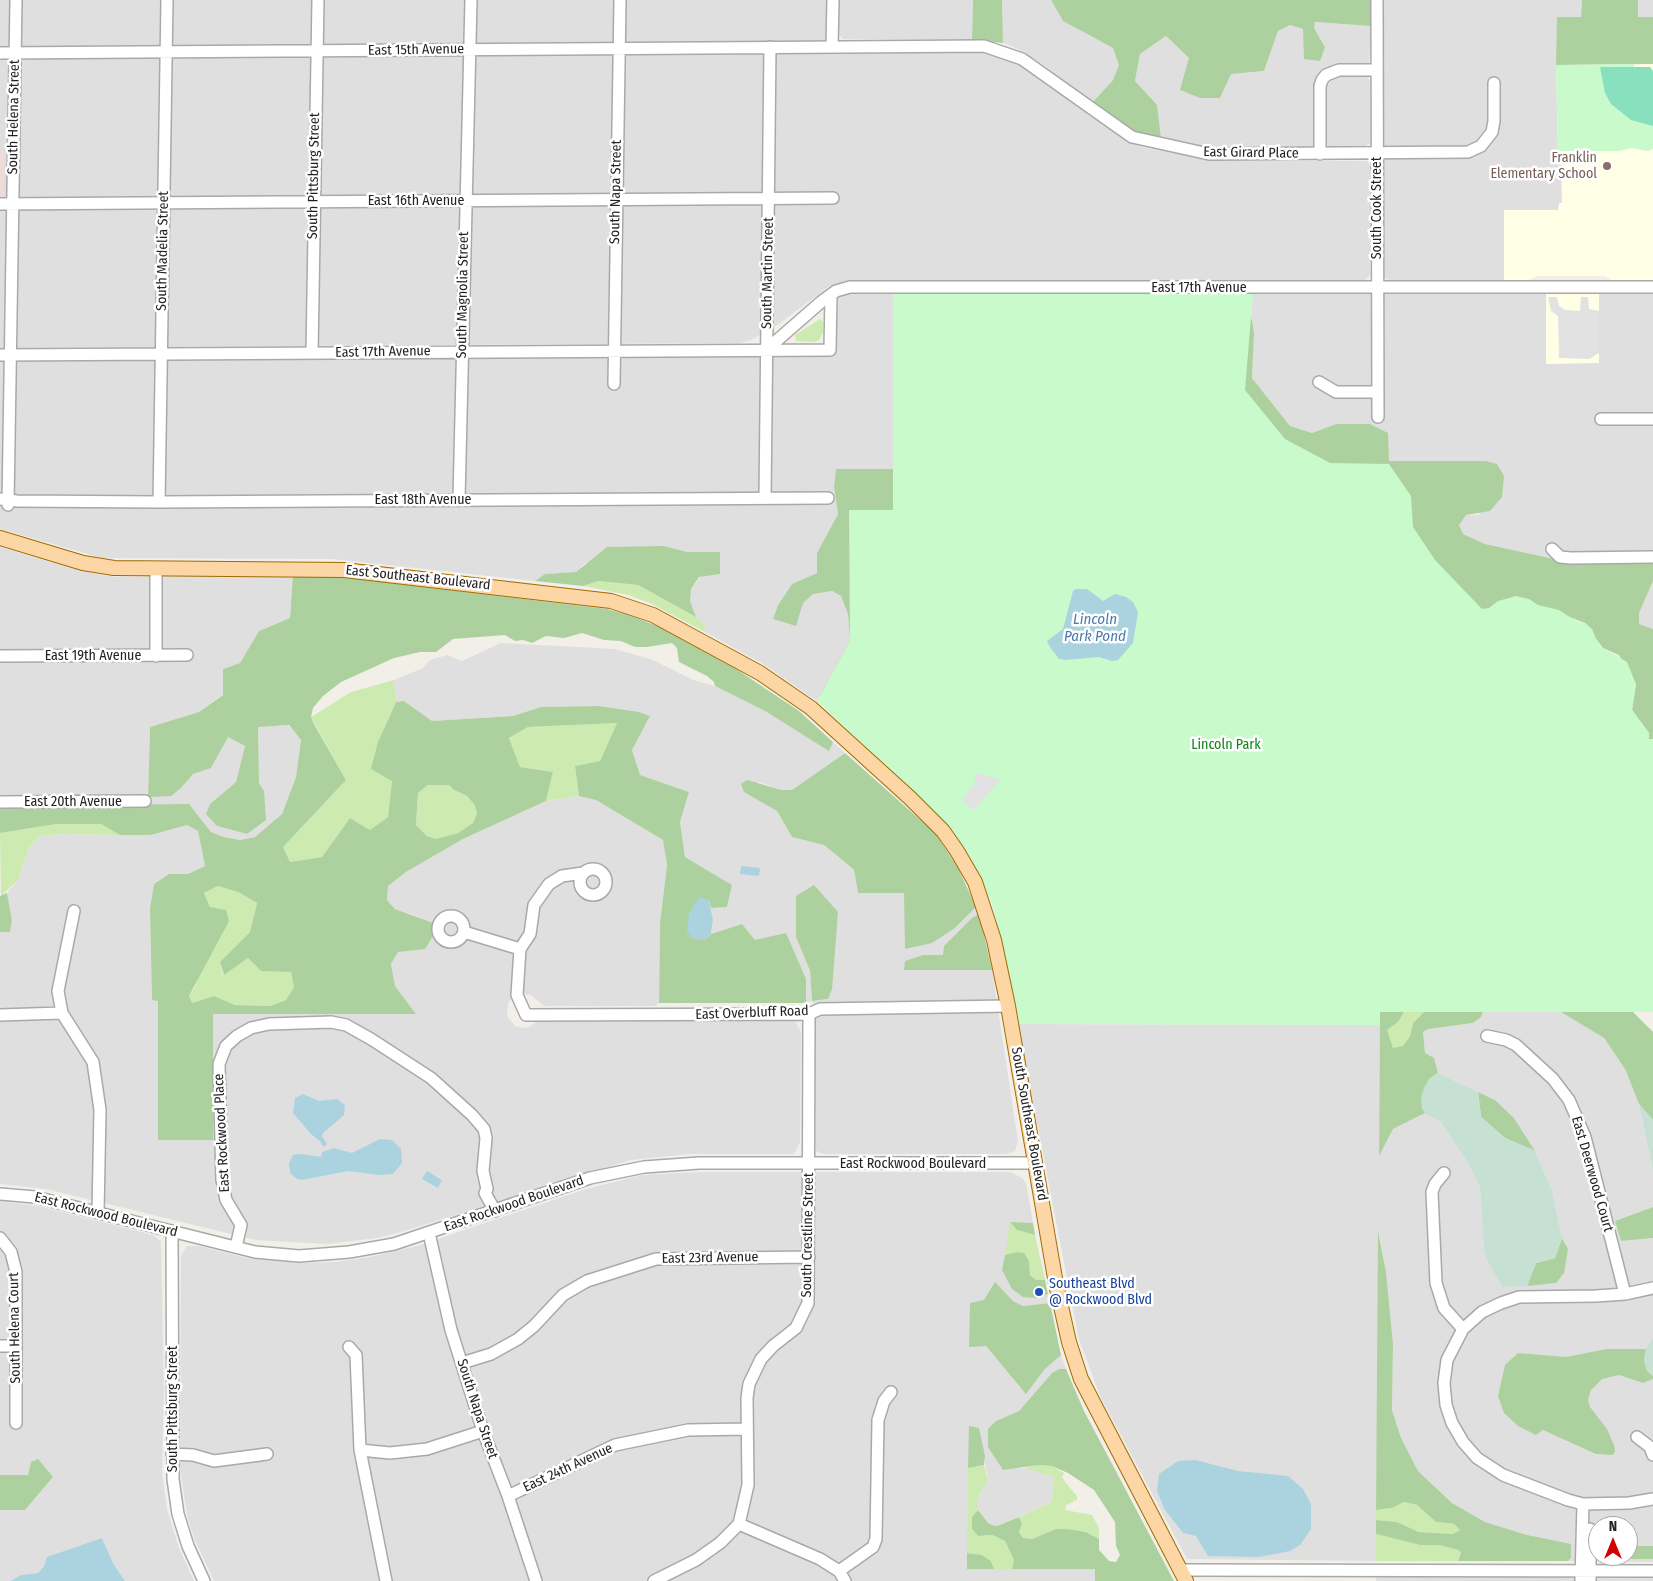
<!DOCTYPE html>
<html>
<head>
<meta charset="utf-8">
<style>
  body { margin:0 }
  #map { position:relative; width:1653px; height:1581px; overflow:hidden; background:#f2efe9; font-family:"Fira Sans Condensed",sans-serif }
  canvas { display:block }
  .north { position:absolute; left:1588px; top:1516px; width:50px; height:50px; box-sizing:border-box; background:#fff; border:1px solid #a7a7a7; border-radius:50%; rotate:0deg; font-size:14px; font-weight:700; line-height:20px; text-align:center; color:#222 }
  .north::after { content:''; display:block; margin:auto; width:18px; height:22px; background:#d40000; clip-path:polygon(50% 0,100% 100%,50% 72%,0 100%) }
</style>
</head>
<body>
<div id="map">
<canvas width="1653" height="1581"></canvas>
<div class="north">N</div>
</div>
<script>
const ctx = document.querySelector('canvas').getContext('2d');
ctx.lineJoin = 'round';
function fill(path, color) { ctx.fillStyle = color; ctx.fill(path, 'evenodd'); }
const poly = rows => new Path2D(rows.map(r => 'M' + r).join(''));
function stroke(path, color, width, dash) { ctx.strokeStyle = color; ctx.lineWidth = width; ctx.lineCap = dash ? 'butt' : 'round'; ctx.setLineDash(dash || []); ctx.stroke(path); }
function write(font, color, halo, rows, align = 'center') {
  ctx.font = font + ' "Fira Sans Condensed",sans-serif'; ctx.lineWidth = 5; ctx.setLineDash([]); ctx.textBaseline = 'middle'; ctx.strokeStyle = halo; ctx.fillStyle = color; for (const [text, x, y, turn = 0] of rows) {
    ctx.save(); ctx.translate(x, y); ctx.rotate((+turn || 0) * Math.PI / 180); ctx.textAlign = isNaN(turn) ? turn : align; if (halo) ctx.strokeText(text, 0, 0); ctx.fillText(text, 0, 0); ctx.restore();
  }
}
fill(poly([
  [0,0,827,0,827,53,983,52,999,55,1020,64,1119,136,1141,147,1209,160,1367,161,1371,166,1370,275,1365,280,847,281,828,287,776,326,751,340,740,343,0,348,0,196,4,196,4,150,0,150],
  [838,0,973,0,972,40,843,39,838,33],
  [1002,0,1051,0,1063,21,1113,48,1120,65,1113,80,1092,103,1045,66,1018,49,1003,43],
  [1382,0,1582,0,1581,17,1557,17,1558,148,1561,151,1562,203,1559,210,1505,210,1504,280,1390,280,1383,277],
  [1638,0,1653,0,1653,17,1638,17],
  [1315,22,1371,26,1369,64,1324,73,1314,147,1209,148,1161,139,1135,81,1140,54,1166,36,1189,58,1200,98,1220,98,1231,74,1264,71,1278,31,1290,25,1303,29,1325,47,1314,28],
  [1356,73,1367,76,1370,82,1370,143,1364,147,1330,147,1325,144,1324,85,1332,76],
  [1546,292,1547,363,1599,363,1599,292,1653,292,1653,560,1559,560,1485,544,1463,534,1459,525,1465,515,1479,515,1497,464,1486,461,1388,461,1336,424,1312,433,1290,426,1252,378,1254,333,1251,318,1253,293],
  [845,294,893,294,893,469,834,487,838,514,817,553,817,573,792,584,778,605,773,619,813,594,832,591,841,596,848,614,850,641,817,701,763,664,703,631,705,625,696,617,690,601,691,589,720,552,687,552,664,546,585,563,576,572,545,574,535,581,332,559,102,558,0,529,0,360,833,355,834,302,839,295],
  [0,547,82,571,114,577,293,574,290,618,259,631,240,663,223,669,223,694,199,712,150,727,148,796,182,787,193,774,211,768,228,736,245,746,236,782,210,804,217,826,247,834,259,783,258,727,288,725,301,740,296,777,282,814,255,837,240,840,224,837,211,832,194,810,0,806],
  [1653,581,1653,629,1639,624,1639,613],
  [501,643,615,649,653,660,693,680,715,686,765,711,829,750,833,742,845,753,792,790,782,790,759,782,744,791,777,811,792,837,824,845,854,871,858,893,904,893,955,928,976,907,979,914,943,955,923,955,905,970,992,970,1018,1141,1015,1151,1006,1154,824,1154,816,1151,815,1012,812,1001,806,1003,806,979,755,940,742,924,711,934,713,921,711,908,727,907,732,885,685,857,680,822,689,792,640,775,632,750,650,716,639,712,599,706,541,707,513,716,432,721,404,701,396,702,394,680,423,668,430,660,447,655,462,661],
  [796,937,828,999,812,1001,810,971],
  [579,796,596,800,663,840,667,865,660,923,659,1003,655,1006,544,1006,531,995,521,994,515,995,508,1003,507,1016,515,1026,523,1028,529,1027,539,1020,795,1021,801,1032,800,1142,794,1154,690,1154,631,1160,401,1232,377,1238,327,1244,256,1240,46,1189,0,1184,0,932,10,932,12,920,7,893,18,880,29,847,40,836,63,834,151,835,187,825,198,831,205,866,188,874,169,874,154,884,150,908,152,1000,158,1000,158,1140,213,1140,212,1014,416,1014,395,986,391,964,419,917,395,909,387,900,388,886,406,872,463,839,546,801],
  [1483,1012,1561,1012,1604,1038,1625,1069,1639,1104,1653,1171,1653,1207,1615,1221,1621,1241,1653,1238,1653,1562,1568,1561,1571,1558,1527,1535,1485,1522,1452,1503,1418,1471,1401,1438,1392,1410,1393,1344,1386,1272,1379,1235,1376,1561,1187,1559,1101,1398,1079,1340,1018,1024,1380,1025,1379,1155,1393,1129,1425,1113,1434,1116,1441,1122,1468,1163,1480,1188,1484,1250,1504,1287,1556,1283,1568,1249,1562,1238,1552,1190,1535,1151,1514,1118,1495,1100,1438,1073,1434,1059,1425,1053,1423,1032,1427,1029,1473,1023,1481,1017],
  [1598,1526,1628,1526,1628,1556,1598,1556],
  [700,1172,1011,1172,1022,1178,1026,1183,1033,1223,1010,1222,1036,1298,1048,1294,1050,1303,1023,1306,1013,1301,995,1283,969,1346,986,1346,1026,1393,1044,1370,1061,1355,1066,1369,1059,1369,1052,1373,1019,1411,996,1421,1003,1469,1024,1468,1054,1477,1052,1502,997,1526,989,1524,978,1510,978,1497,988,1480,979,1428,967,1568,1095,1569,1095,1581,214,1581,194,1538,188,1519,180,1470,181,1256,187,1246,199,1246,246,1258,299,1263,335,1262,370,1257,417,1246,586,1189,642,1175],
  [0,1201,38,1206,153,1235,161,1241,164,1393,162,1474,167,1509,179,1548,194,1581,125,1581,113,1563,102,1538,44,1566,38,1573,21,1575,10,1581,0,1581,0,1510,25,1510,53,1477,31,1462,28,1475,0,1475],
  [1376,1576,1653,1576,1653,1581,1376,1581]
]), '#e0dfdf');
fill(poly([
  [0,150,4,150,4,196,0,196]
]), '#f2dad9');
fill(poly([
  [1653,64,1653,280,1611,280,1605,276,1537,276,1528,280,1504,280,1504,210,1558,210,1559,203,1562,203,1561,151,1558,148,1556,65],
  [1546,292,1599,292,1599,363,1546,364]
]), '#ffffe5');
fill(poly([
  [820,319,823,322,823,333,819,340,814,342,796,341,795,335],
  [598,581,638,585,696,617,705,625,705,629,703,631,650,603,628,595,583,586],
  [394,680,396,702,379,740,392,781,388,817,370,830,350,818,322,857,290,862,282,847,346,780,311,717,351,692],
  [617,723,600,761,575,766,579,796,546,801,553,772,520,767,509,738,528,727],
  [449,784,454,790,467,796,474,804,477,813,473,823,458,833,436,839,427,836,416,825,418,793,428,785],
  [56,824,101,824,120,835,63,834,40,836,29,847,18,880,1,896,0,833],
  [218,886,238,892,257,903,250,932,220,962,223,975,248,958,261,971,291,971,294,987,286,1000,270,1006,235,1005,214,996,192,1003,189,996,196,985,210,907,204,893],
  [1404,1012,1424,1012,1413,1023,1410,1036,1403,1047,1392,1049,1386,1030,1398,1022],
  [1010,1222,1017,1230,1035,1235,1045,1280,1036,1280,1030,1275,1029,1261,1017,1252,1005,1255],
  [984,1465,988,1480,978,1497,978,1510,972,1517,972,1529,978,1536,992,1535,1005,1541,1014,1560,1012,1569,994,1569,991,1561,982,1555,967,1553,968,1468],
  [1039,1465,1052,1466,1064,1473,1062,1477,1065,1482,1077,1496,1077,1500,1066,1505,1065,1510,1092,1515,1099,1528,1099,1539,1086,1532,1056,1529,1032,1539,1023,1538,1019,1532,1022,1524,1019,1517,1052,1502,1054,1477,1024,1468],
  [1404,1502,1417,1505,1436,1522,1454,1524,1460,1530,1453,1534,1419,1532,1397,1522,1376,1520,1376,1510,1392,1508],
  [1376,1534,1420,1545,1439,1545,1461,1551,1458,1561,1376,1561]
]), '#cdebb0');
fill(poly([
  [973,0,1002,0,1003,43,972,40],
  [1051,0,1370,0,1371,26,1315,22,1314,28,1325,47,1320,61,1304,59,1303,29,1290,25,1278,31,1264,71,1231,74,1220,98,1200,98,1180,90,1189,58,1166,36,1140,54,1135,81,1157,105,1161,139,1133,131,1092,103,1113,80,1119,65,1113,48,1063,21],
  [1582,0,1638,0,1638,17,1653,17,1653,64,1556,65,1557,17,1581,17],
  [1236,298,1252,320,1254,333,1252,378,1290,426,1312,433,1336,424,1370,424,1388,433,1389,461,1486,461,1497,464,1504,476,1502,497,1490,511,1466,515,1459,525,1463,534,1485,544,1559,560,1653,560,1653,581,1639,613,1639,624,1653,629,1653,758,1648,750,1649,733,1632,710,1636,684,1619,655,1603,648,1596,639,1591,629,1585,623,1567,616,891,607,819,697,850,641,848,614,841,596,832,591,813,594,803,603,796,626,773,619,778,605,792,584,817,573,817,553,838,514,834,487,836,469,893,469,893,422],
  [664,546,687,552,720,552,720,574,699,577,691,589,690,601,696,617,638,585,598,581,583,586,535,581,545,574,576,572,607,547],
  [293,574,356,579,607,609,629,615,670,631,733,667,799,711,833,742,829,751,765,711,715,686,714,682,707,676,679,662,677,648,672,643,647,647,635,647,621,641,604,640,582,633,564,638,546,636,532,643,523,640,515,641,505,635,453,639,436,652,420,652,394,658,341,682,323,696,313,708,311,717,314,724,346,780,283,847,290,862,322,857,350,818,370,830,388,817,392,781,371,769,378,742,396,702,404,701,432,721,513,716,541,707,599,706,639,712,650,716,632,750,640,775,689,792,680,822,685,857,732,885,727,907,711,908,709,900,704,940,711,934,742,924,755,940,786,933,806,979,806,1003,659,1003,660,923,667,865,663,840,596,800,579,796,575,766,600,761,617,723,528,727,509,738,520,767,553,772,546,801,463,839,406,872,388,886,387,900,395,909,433,923,433,936,425,949,398,952,391,964,395,986,416,1014,213,1014,213,1140,158,1140,158,1001,152,1000,150,908,154,884,169,874,188,874,205,866,198,831,187,825,151,835,120,835,101,824,56,824,0,833,0,806,189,804,211,832,224,837,240,840,255,837,282,814,296,777,301,740,289,725,258,727,259,783,264,791,266,820,247,834,217,826,206,814,210,804,236,782,245,746,228,737,211,768,193,774,182,787,171,796,148,797,150,727,199,712,223,695,223,669,240,663,259,631,290,618],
  [428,785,449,785,454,790,467,796,474,804,477,813,473,823,458,833,436,839,427,836,416,825,418,793],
  [218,886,238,892,257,903,250,932,220,962,224,975,248,958,261,971,291,972,294,987,286,1000,270,1006,235,1005,214,996,192,1003,189,996,229,921,226,910,210,907,204,893],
  [845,753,935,833,958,868,976,907,955,928,932,943,905,949,904,893,858,893,854,870,824,845,792,837,777,811,744,792,741,784,747,780,782,790,792,790],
  [814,885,838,912,832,989,828,999,812,1001,810,971,796,937,796,896],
  [7,893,12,920,10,932,0,932,0,896],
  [979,914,992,970,904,970,905,961,923,955,943,955,944,946,972,918],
  [1617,996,1653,1032,1653,1120,1639,1104,1625,1069,1604,1038,1561,1012,1508,1012],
  [1380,1012,1404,1012,1398,1022,1387,1030,1393,1048,1403,1046,1410,1036,1413,1023,1424,1012,1483,1012,1481,1017,1473,1023,1428,1029,1423,1032,1425,1053,1434,1058,1438,1073,1429,1079,1422,1107,1425,1113,1393,1129,1379,1156],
  [1478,1092,1495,1100,1514,1118,1535,1151,1505,1138,1481,1117],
  [1653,1207,1653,1238,1621,1241,1615,1221],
  [1010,1222,1033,1223,1035,1235,1017,1230],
  [1378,1231,1386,1272,1393,1344,1392,1410,1401,1438,1418,1471,1452,1503,1485,1522,1527,1535,1571,1544,1571,1558,1568,1561,1458,1561,1461,1552,1458,1550,1439,1545,1420,1545,1376,1534,1376,1520,1397,1522,1419,1532,1453,1534,1460,1530,1454,1524,1436,1522,1417,1505,1404,1502,1392,1508,1376,1510],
  [1562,1238,1568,1249,1564,1273,1556,1283,1527,1286,1536,1263,1555,1258],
  [1017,1252,1024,1253,1029,1261,1030,1275,1036,1280,1045,1280,1048,1294,1036,1298,1023,1297,1012,1289,1002,1270,1005,1255],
  [995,1282,1013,1301,1023,1306,1050,1303,1061,1355,1044,1370,1026,1394,986,1346,969,1347,970,1303,984,1300],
  [1607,1349,1646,1349,1644,1360,1647,1371,1653,1376,1653,1379,1643,1383,1619,1375,1602,1379,1591,1390,1588,1400,1590,1407,1607,1429,1614,1445,1615,1452,1612,1455,1596,1454,1543,1430,1536,1435,1518,1426,1504,1413,1498,1396,1505,1365,1518,1353,1566,1357],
  [1059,1369,1066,1369,1084,1411,1174,1581,1095,1581,1095,1569,1012,1569,1014,1560,1005,1541,992,1535,978,1536,972,1529,972,1517,978,1510,989,1524,997,1526,1019,1517,1022,1524,1019,1532,1023,1538,1032,1539,1056,1529,1066,1529,1086,1532,1099,1539,1099,1550,1109,1561,1116,1562,1120,1555,1116,1546,1115,1522,1094,1490,1068,1473,1052,1466,1039,1465,1003,1470,988,1447,988,1429,996,1421,1019,1411,1052,1373],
  [969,1426,979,1428,985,1456,984,1465,968,1468],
  [38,1459,53,1477,25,1510,0,1510,0,1475,28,1475,31,1462],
  [1628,1546,1653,1546,1653,1559,1599,1559,1596,1555,1598,1549,1598,1556,1628,1556],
  [967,1553,982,1555,991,1561,994,1569,967,1569]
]), '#add19e');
fill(poly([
  [1438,1073,1478,1092,1481,1117,1505,1138,1535,1151,1552,1190,1562,1238,1555,1258,1536,1263,1527,1286,1503,1287,1489,1264,1484,1250,1480,1188,1468,1163,1441,1122,1425,1113,1422,1107,1421,1097,1424,1088,1429,1079],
  [1639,1104,1653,1120,1653,1171],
  [1653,1338,1653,1376,1647,1371,1644,1360,1646,1349]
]), '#c6e0d4');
fill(poly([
  [1634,64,1634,67,1650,67,1653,71,1653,149,1648,151,1631,148,1619,151,1561,151,1558,148,1556,65],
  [1253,293,1245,390,1285,439,1330,463,1389,464,1411,496,1413,527,1435,560,1482,609,1489,608,1498,601,1516,596,1529,599,1538,605,1559,610,1576,621,1585,623,1592,629,1596,639,1603,648,1627,662,1636,684,1632,710,1649,733,1649,739,1653,739,1653,1012,1380,1012,1380,1025,1018,1024,1001,938,991,901,969,856,950,830,930,807,817,701,850,641,849,510,893,510,893,294]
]), '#c8facc');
fill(poly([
  [1600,67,1650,67,1653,71,1653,126,1631,120,1611,104,1605,93]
]), '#88e0be');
fill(poly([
  [1548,297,1557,297,1559,306,1565,310,1580,311,1581,297,1588,297,1589,309,1599,311,1599,353,1589,359,1559,358,1558,316,1551,311],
  [976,773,1001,779,974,810,962,801,974,784]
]), '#e2e2e2');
fill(poly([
  [1076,589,1087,589,1103,601,1115,594,1126,597,1133,602,1138,612,1133,643,1118,660,1112,661,1099,657,1065,660,1059,659,1050,647,1047,641,1063,629,1073,591],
  [741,866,760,868,759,876,740,874],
  [699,897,709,900,713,920,711,934,704,940,693,939,687,932,689,913],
  [303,1094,319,1101,337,1099,345,1105,344,1115,323,1133,322,1136,327,1144,323,1147,320,1141,311,1134,293,1113,295,1098],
  [380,1139,392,1140,401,1149,402,1163,393,1174,379,1175,348,1171,302,1180,297,1179,290,1173,289,1163,293,1155,301,1154,321,1157,322,1152,334,1148,352,1153],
  [427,1171,442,1180,438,1188,422,1179],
  [1195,1460,1238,1471,1288,1476,1303,1489,1311,1504,1311,1529,1300,1545,1290,1551,1259,1557,1208,1556,1196,1536,1183,1533,1165,1510,1157,1491,1159,1474,1178,1461],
  [102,1538,113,1563,125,1581,10,1581,21,1575,38,1573,44,1566,47,1557]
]), '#aad3df');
const minor = poly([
  [1377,0,1378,417],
  [832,47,833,0],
  [0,53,984,46,1022,59,1132,137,1209,154,1468,152,1481,146,1492,132,1494,121,1494,83],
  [1320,154,1320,86,1322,80,1326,75,1339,70,1377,70],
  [0,204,833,198],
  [766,350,821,302,836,291,850,287,1653,287],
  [312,353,318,0],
  [0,355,830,350,831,295],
  [1319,382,1336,392,1378,392],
  [614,384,620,0],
  [1601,419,1653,419],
  [765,498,770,47],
  [0,499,17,501,159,502,828,498],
  [459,499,471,0],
  [159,502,167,0],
  [8,505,16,0],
  [1552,549,1560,557,1571,558,1653,557],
  [156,569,156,656],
  [0,656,187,655],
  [0,802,145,801],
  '580 882a13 13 0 1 1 26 0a13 13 0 1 1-26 0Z',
  [583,873,562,876,549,884,534,905,530,934,520,949,517,995,526,1015,809,1014,820,1009,1008,1006],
  [74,911,58,991,62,1013,93,1062,100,1110,98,1213],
  '438 929a13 13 0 1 1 26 0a13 13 0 1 1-26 0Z',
  [464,932,520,949],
  [0,1015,62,1013],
  [1487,1036,1506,1040,1516,1045,1553,1079,1569,1100,1585,1137,1625,1294],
  [1444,1173,1435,1184,1432,1192,1436,1283,1444,1308,1463,1329],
  [0,1194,35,1197,255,1252,299,1256,349,1252,394,1244,590,1178,644,1167,699,1163,1036,1163],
  [172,1231,173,1479,178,1514,188,1546,204,1581],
  [429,1233,451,1330,483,1431,508,1496,536,1581],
  [0,1238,11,1252,16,1272,16,1423],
  [236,1247,241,1225,226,1200,222,1180,219,1064,226,1046,237,1036,251,1028,269,1024,331,1022,346,1025,371,1039,431,1078,472,1115,484,1129,486,1138,483,1171,487,1189,485,1193,495,1211],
  [1653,1288,1625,1294,1596,1296,1519,1297,1501,1303,1482,1312,1463,1329,1447,1360,1444,1383,1446,1405,1452,1423,1463,1442,1477,1458,1503,1475,1568,1500,1583,1504,1629,1503,1653,1499],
  [0,1346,16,1346],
  [349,1347,356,1355,360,1450,386,1581],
  [462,1363,491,1354,518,1339,534,1326,563,1295,587,1281,656,1259,809,1257],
  [1637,1437,1650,1447,1653,1455],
  [360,1450,390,1453,427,1449,483,1431],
  [172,1454,193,1455,214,1461,267,1454],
  [508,1496,615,1445,688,1430,747,1429],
  [739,1524,820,1559,839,1571,845,1581],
  [1590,1529,1590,1581],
  [1181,1570,1653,1571],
  [839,1571,873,1547,876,1539,878,1420,884,1401,891,1392],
  [654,1581,696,1560,720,1543,739,1524,748,1485,747,1398,749,1384,761,1359,773,1346,796,1328,808,1303,809,1014],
  [1581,1581,1583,1504]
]);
const major = poly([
  [0,538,83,563,114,568,344,570,611,601,653,615,760,673,811,708,910,798,943,831,957,851,975,882,994,940,1008,1006,1056,1284,1069,1342,1081,1379,1186,1581]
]);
stroke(minor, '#a9a9a9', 14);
stroke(major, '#a06b00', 16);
stroke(minor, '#fff', 11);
stroke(major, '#fcd6a4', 14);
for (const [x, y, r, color] of [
  [1607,166,5,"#8d6e63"],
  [1039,1292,5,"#1a4fb4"]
]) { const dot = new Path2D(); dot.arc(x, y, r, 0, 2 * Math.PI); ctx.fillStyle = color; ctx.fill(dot); stroke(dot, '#fff', 2); }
write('14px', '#222', '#fff', [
  ["East 15th Avenue",416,50,-1],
  ["South Helena Street",14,117,-89],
  ["East Girard Place",1251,153,1],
  ["South Pittsburg Street",314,176,-89],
  ["South Napa Street",616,192,-89],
  ["East 16th Avenue",416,201],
  ["South Cook Street",1377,208,-90],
  ["South Madelia Street",163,251,-89],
  ["South Martin Street",768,273,-89],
  ["East 17th Avenue",1199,288],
  ["South Magnolia Street",463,295,-89],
  ["East 17th Avenue",383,352,-1],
  ["East 18th Avenue",423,500],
  ["East Southeast Boulevard",418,578,6],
  ["East 19th Avenue",93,656],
  ["East 20th Avenue",73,802],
  ["East Overbluff Road",752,1013,-2],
  ["South Southeast Boulevard",1029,1124,80],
  ["East Rockwood Place",222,1133,-93],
  ["East Rockwood Boulevard",913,1164],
  ["East Deerwood Court",1592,1174,74],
  ["East Rockwood Boulevard",514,1204,-19],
  ["East Rockwood Boulevard",106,1215,14],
  ["South Crestline Street",808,1235,-89],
  ["East 23rd Avenue",710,1258,-1],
  ["South Helena Court",15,1328,-91],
  ["South Pittsburg Street",173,1409,-90],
  ["South Napa Street",477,1409,72],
  ["East 24th Avenue",568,1468,-25]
]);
write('14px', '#785e54', '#fff', [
  ["Franklin",1597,158],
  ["Elementary School",1597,174]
], 'right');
write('14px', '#0c8416', '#fff', [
  ["Lincoln Park",1226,745]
]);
write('14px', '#164399', '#fff', [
  ["Southeast Blvd",1049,1284],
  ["@ Rockwood Blvd",1049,1300]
], 'left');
write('italic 15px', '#4a7aab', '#fff', [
  ["Lincoln",1095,620],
  ["Park Pond",1095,637]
]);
</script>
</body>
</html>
